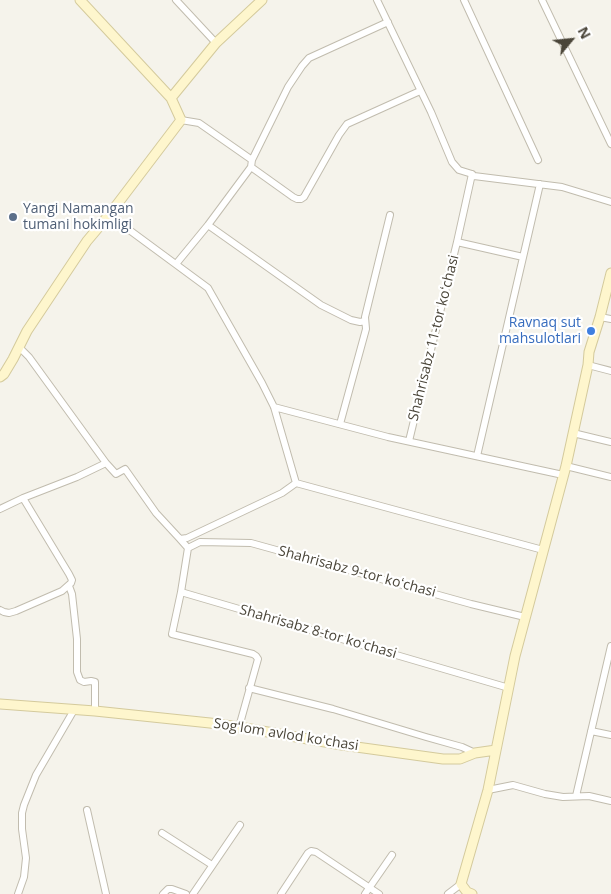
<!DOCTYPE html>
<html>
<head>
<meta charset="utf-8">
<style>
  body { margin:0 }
  #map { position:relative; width:611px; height:894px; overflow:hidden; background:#f5f3eb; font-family:"Open Sans",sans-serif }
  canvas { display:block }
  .north { position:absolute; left:546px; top:15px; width:50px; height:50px; -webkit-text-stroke:4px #fff; paint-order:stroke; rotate:62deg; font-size:14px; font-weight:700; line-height:20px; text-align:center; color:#4a4539 }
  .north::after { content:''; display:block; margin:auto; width:18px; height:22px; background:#4a4539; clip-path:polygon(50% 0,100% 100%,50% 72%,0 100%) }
</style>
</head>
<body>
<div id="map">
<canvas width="611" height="894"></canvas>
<div class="north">N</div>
</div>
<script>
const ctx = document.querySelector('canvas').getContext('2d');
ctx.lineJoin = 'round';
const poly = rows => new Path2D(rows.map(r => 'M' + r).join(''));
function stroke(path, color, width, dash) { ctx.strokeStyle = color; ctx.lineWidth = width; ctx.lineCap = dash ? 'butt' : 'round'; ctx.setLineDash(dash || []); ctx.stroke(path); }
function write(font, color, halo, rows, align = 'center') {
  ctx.font = font + ' "Open Sans",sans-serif'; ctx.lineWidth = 4.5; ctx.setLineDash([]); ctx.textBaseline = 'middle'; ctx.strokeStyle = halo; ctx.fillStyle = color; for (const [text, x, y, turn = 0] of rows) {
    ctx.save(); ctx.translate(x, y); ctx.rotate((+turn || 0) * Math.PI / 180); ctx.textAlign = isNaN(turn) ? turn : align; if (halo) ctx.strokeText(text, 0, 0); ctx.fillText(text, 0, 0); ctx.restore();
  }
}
const street = poly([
  [176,0,216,43],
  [377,0,431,112,452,162,459,170,472,174,474,176,562,187,611,202],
  [464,0,538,160],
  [542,0,611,144],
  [181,120,199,123,252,160],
  [251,167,293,197,297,199,301,199,304,197,339,135,347,124,420,91],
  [109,215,208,288,262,383,274,407,296,483],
  [208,225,321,305,351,320,360,322,365,321],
  [457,242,472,174],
  [176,264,208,225,251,167,252,160,288,87,302,66,309,58,388,22],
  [600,317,611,319],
  [19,347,29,357,106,463,116,474,125,469,156,513,180,539,187,538,282,493,296,483],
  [588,365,611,371],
  [274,407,388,437,563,475],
  [340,424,366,329,365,317,390,215],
  [573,433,611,442],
  [409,441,457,242,523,257],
  [477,456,540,184],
  [566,466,611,477],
  [296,483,543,550],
  [0,509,23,498,77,477,106,463],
  [180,539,188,548,181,592,509,688],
  [188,548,200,542,251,543,471,604,525,617],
  [69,586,72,594,77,639,77,672,80,680,84,682,91,681,95,682,95,711],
  [181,592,172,634,253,654,256,656,258,659,239,727],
  [0,610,4,612,9,613,16,611,62,591,71,583,72,580,69,574,23,498],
  [249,688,333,709,426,737,462,747,475,753],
  [591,731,611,735],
  [488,790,513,785,545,794,563,797,589,796,611,801],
  [576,796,611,646],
  [87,810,106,894],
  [162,833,212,865],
  [18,894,24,877,26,858,22,829,22,813,24,805,36,775,74,710],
  [163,894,168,889,172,889,186,894],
  [193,894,240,825],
  [281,894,308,853,311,851,316,852,379,894],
  [365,894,392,855],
  [448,894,461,884]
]);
const secondary = poly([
  [171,98,216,43,262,0],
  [0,377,4,374,13,359,27,331,87,241,109,215,181,120,171,98,80,0],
  [0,704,95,711,210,723,239,727,342,745,443,759,460,759,475,753,496,750],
  [472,894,467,892,461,884,488,790,515,656,566,466,588,365,589,352,600,317,611,273]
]);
stroke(street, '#c1bcae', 8);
stroke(secondary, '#d4ca9c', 11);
stroke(street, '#fff', 6);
stroke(secondary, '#fef6cd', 9);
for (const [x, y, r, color] of [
  [13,217,5,"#5c6f8a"],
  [591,331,5,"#3f7fe0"]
]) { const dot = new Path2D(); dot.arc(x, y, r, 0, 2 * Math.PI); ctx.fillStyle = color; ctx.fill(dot); stroke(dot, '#fff', 2); }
write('14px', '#4e5e75', '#fff', [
  ["Yangi Namangan",23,209],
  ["tumani hokimligi",23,225]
], 'left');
write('14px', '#366cbe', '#fff', [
  ["Ravnaq sut",581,323],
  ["mahsulotlari",581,339]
], 'right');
write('14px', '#4a4539', '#fff', [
  ["Shahrisabz 11-tor koʻchasi",434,338,-76],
  ["Shahrisabz 9-tor koʻchasi",357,572,15],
  ["Shahrisabz 8-tor koʻchasi",318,632,16],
  ["Sogʻlom avlod koʻchasi",286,735,9]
]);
</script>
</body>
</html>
